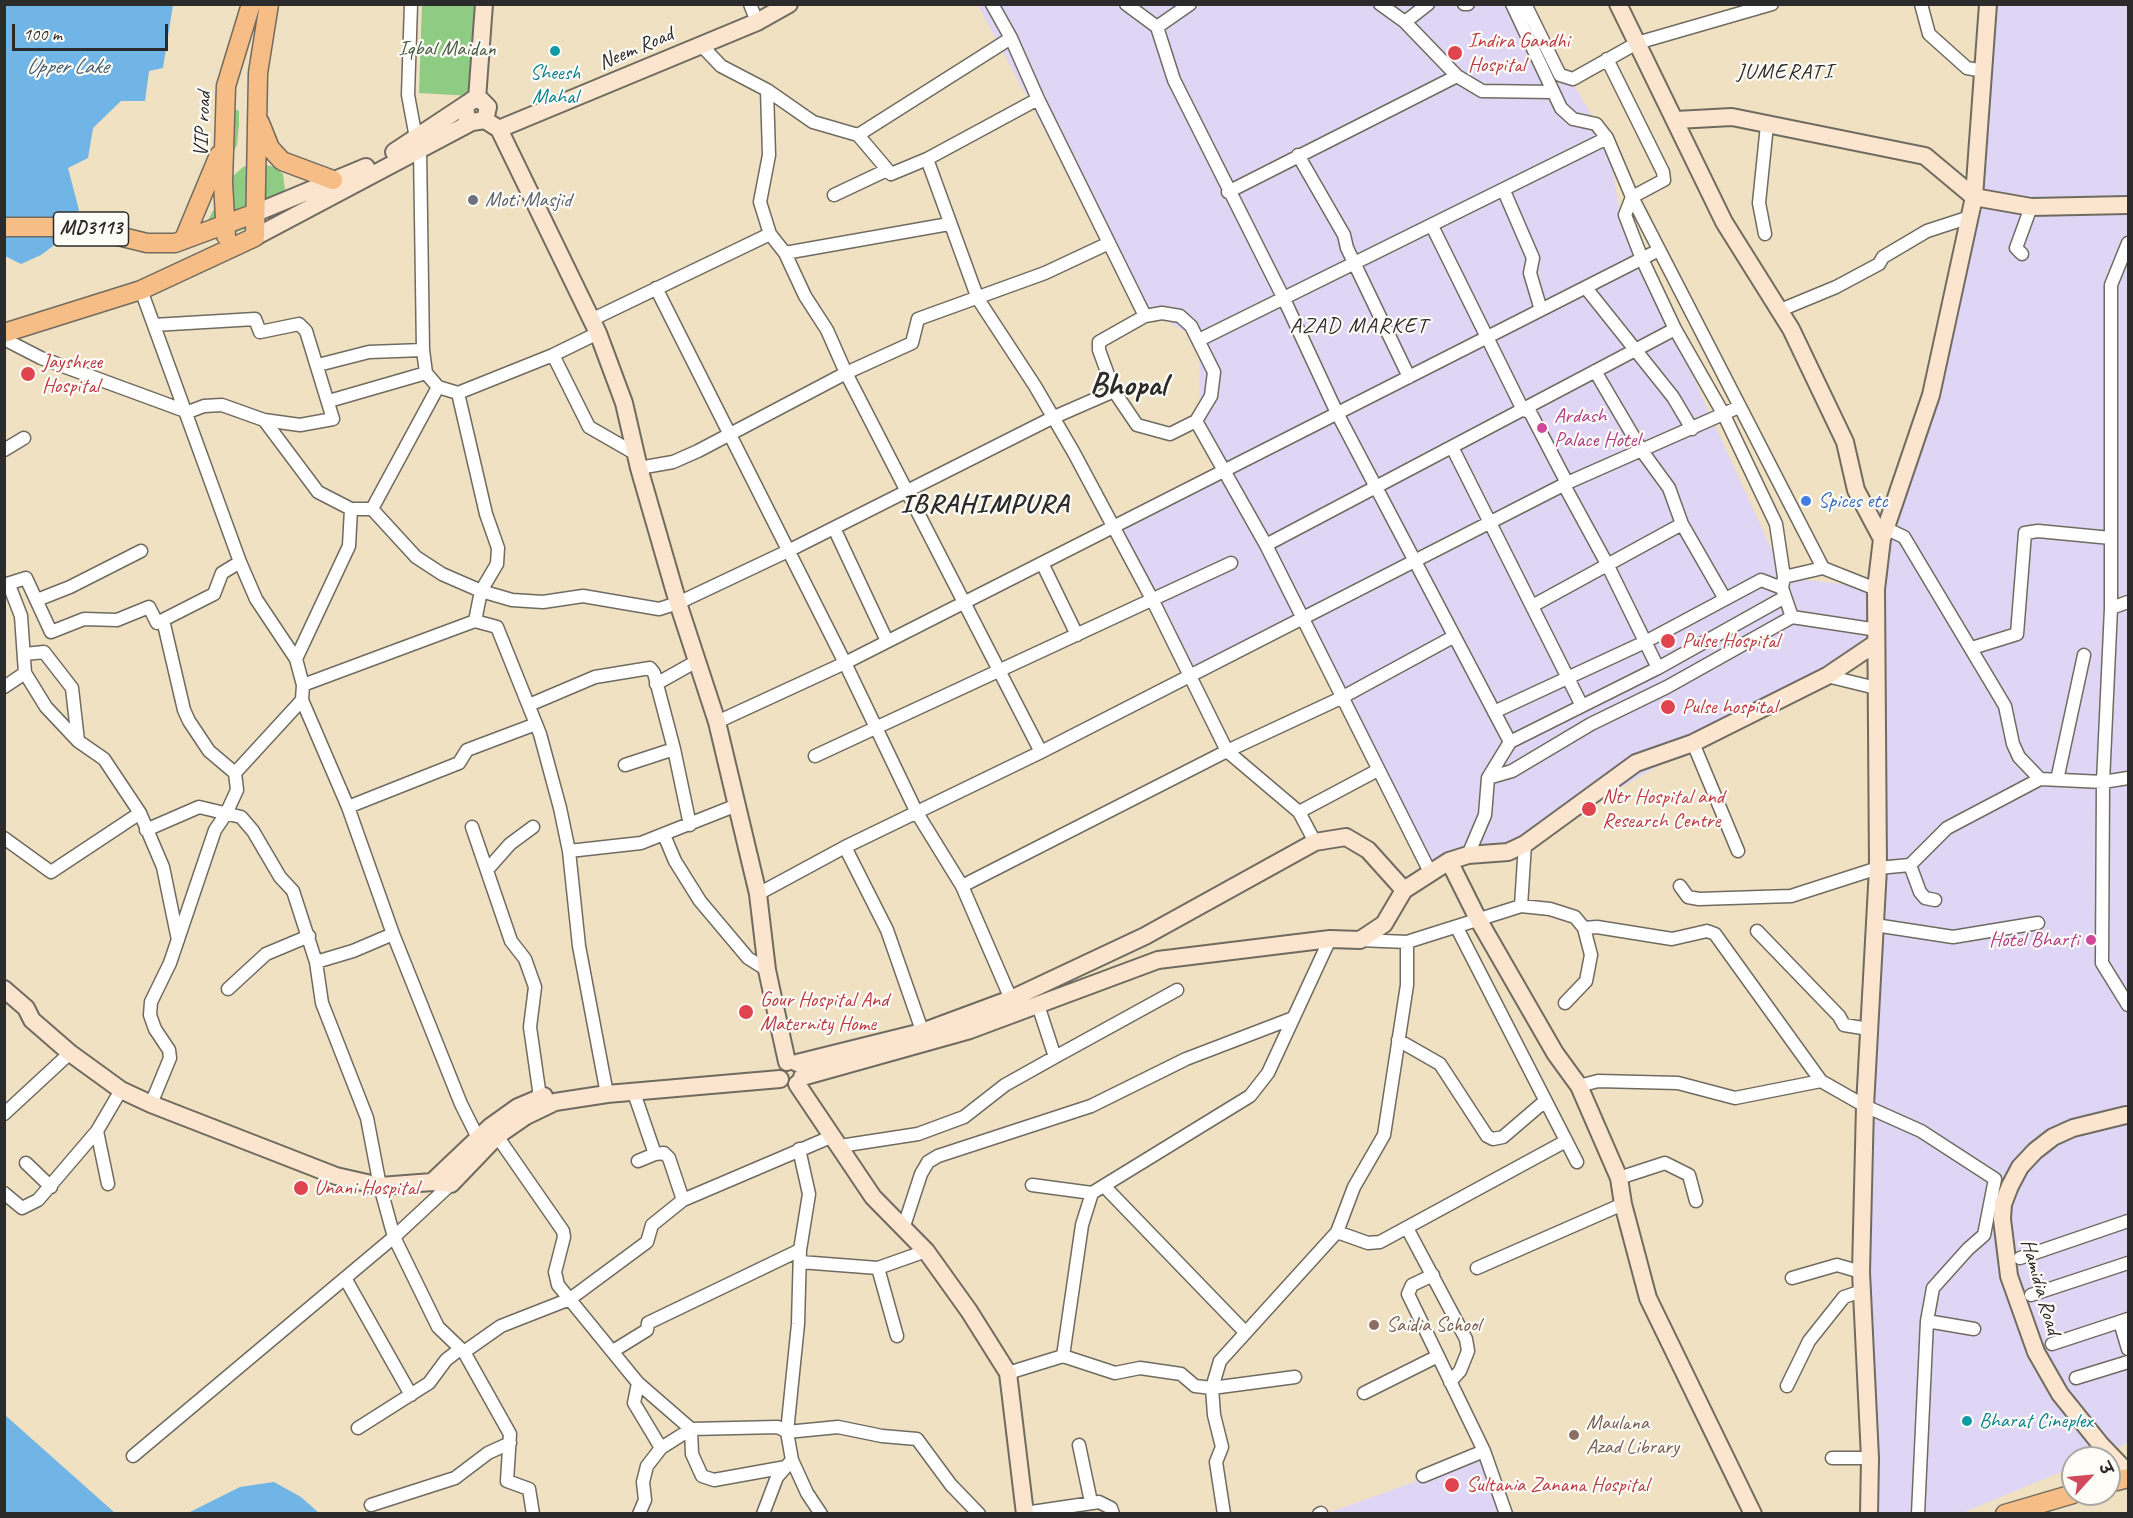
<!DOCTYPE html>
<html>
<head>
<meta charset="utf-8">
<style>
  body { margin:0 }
  #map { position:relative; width:2133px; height:1518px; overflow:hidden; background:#efe1c2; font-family:Caveat,"Playpen Sans Deva",sans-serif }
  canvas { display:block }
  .frame { position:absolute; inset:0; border:6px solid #2b2b2b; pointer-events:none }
  .north { position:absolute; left:2061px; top:1446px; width:60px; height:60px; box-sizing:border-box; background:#fdfcf7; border:2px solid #a9a8a5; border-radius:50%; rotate:63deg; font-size:16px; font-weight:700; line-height:24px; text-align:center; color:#2b2b2b }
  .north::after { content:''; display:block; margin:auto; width:21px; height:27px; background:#d1495b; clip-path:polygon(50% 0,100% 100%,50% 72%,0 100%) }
  .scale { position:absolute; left:12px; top:24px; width:156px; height:27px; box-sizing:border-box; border:3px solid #2b2b2b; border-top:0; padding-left:8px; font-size:18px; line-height:21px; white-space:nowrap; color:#2b2b2b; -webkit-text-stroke:4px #fdfcf7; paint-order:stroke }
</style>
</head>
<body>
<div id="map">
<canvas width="2133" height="1518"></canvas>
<div class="frame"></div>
<div class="north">उ</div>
<div class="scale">100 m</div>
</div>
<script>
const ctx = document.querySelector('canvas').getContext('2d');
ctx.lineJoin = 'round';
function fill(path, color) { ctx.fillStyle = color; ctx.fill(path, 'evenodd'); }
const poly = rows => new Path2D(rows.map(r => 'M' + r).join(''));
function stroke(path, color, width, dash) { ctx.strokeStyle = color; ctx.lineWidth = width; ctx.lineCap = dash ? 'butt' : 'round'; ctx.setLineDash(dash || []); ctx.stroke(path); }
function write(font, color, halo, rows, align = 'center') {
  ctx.font = font + ' Caveat,sans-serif'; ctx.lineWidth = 4.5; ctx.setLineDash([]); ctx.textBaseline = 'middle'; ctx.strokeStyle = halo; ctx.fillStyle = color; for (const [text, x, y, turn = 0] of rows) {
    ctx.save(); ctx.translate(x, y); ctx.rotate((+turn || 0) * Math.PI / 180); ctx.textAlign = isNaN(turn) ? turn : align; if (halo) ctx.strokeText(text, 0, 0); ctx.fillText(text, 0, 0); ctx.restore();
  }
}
fill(poly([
  [978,5,1525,5,1607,140,1621,218,1784,577,1874,588,1975,198,1985,5,2128,5,2128,1443,2094,1458,2073,1458,2073,1467,1962,1513,1867,1513,1873,641,1524,844,1431,874,1305,624,1188,676,1114,527,1227,469,1200,420,1199,340,1136,303],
  [1487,1456,1510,1514,1325,1514]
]), '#dfd5f5');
fill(poly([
  [422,5,474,5,473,96,419,93],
  [231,107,239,111,239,125,237,145,229,160],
  [256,163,275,167,283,174,285,191,279,204,250,227,229,235,210,228,208,220,231,178,243,167]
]), '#8dcc82');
fill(poly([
  [4,5,173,5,163,68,149,71,145,101,121,101,93,128,88,158,68,168,79,210,65,237,41,255,21,264,5,256],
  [5,1415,115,1513,5,1513],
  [274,1482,301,1497,319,1513,188,1513,240,1487]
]), '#70b5e6');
const street = poly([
  [411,4,408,95,416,138],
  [750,4,757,22],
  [992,4,1011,38,1038,99,1145,316],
  [1126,4,1157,27,1174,80,1284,299,1337,413,1510,742],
  [1380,4,1405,22,1457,76,1482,91,1553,92],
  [1464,4,1468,4],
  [1512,4,1561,108,1573,119,1596,124,1607,138,1632,197,1823,568,1876,589],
  [1525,4,1560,75,1573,79,1637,43,1772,4],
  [1921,4,1929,34,1967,68,1984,71],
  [1405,22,1428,4],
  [1157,27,1190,4],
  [702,46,721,66,767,90,813,122,858,135,891,174,927,159,1038,99],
  [1607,59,1663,172,1664,180,1632,197,1625,215,1642,259,1675,329,1724,415,1776,524,1784,577],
  [767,90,769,155,760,202,770,234,785,253,949,224],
  [858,135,1011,38],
  [420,150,423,350,426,373,438,387,458,393,553,355,598,333],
  [1298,155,1344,235,1347,248,1409,377],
  [927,159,978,299,1035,386,1074,453,1152,599,1227,751,1299,812,1315,842],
  [1504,191,1533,258,1530,273,1541,310],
  [1228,192,1457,76],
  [834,195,887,170],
  [1432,226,1523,410,1530,412,1567,483],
  [1765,234,1759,203,1767,125],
  [2128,243,2111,285,2111,608,2103,782,2102,963,2128,1005],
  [785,253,805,296,827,330,846,373,1041,752],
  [2022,254,2016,248,2031,207],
  [656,288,845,663,917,813,962,886,1014,1006],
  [1586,288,1673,397,1692,429],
  [141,290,240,562,256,599,296,659,303,685,302,700,348,807,393,934,461,1104,481,1144],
  [1778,311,1836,287,1879,264,1883,257,1927,231,1970,217],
  [1162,313,1180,316,1191,326,1214,372,1211,396,1196,421,1170,434,1137,425,1114,391,1099,350,1099,342,1145,316,1162,313],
  [591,320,770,234],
  [4,339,41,358,188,412,204,406,222,405,264,420,300,425,333,419,306,331,299,324,260,332,255,319,154,325],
  [1199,340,1607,138],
  [553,355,589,427,636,454],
  [318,365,369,352,423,350],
  [1595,371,1642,451,1669,488,1682,524,1725,599],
  [458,393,486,514,498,548,497,564,481,591,475,621],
  [329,401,426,373],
  [264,420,318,492,351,509,372,509,416,557,442,574,481,591,512,600,543,602,583,596,659,609,678,603,788,551,1052,418,1114,391],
  [1196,421,1266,545,1431,874],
  [1452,447,1582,706],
  [4,450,24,438],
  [639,468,673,462,698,451,846,373,912,343,918,319,1045,273,1109,243],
  [1564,485,1607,564,1658,668],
  [372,509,438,387],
  [834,528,887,641],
  [1887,529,1904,537,2005,706,2013,744,2019,757,2040,779],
  [1266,545,1675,329],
  [1042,563,1077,635],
  [4,585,26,578,51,632,84,619,117,620,149,607,157,623,214,594,222,573,240,562],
  [37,600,70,587,141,551],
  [1534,605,1682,524],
  [2111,608,2128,602],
  [1792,617,1782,588,1784,577,1823,568],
  [163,620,184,710,189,721,209,751,235,773],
  [1972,648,2017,634,2025,533,2038,531,2111,538],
  [25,654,44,652,72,688,78,741],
  [296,659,349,546,351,509],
  [25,673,46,707,78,741,104,759,140,813,163,867,178,940],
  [1827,676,1876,688],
  [656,684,697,661],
  [303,685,475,621,497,627,540,734,560,808,569,851,579,946,607,1094],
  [4,687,25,673,21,616,9,585],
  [529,705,595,677,650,668,654,673,674,749],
  [1494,712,1645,642,1761,580,1782,588],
  [717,722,845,663,1659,250],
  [1693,743,1738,851],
  [815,756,1231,563],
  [625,765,674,749,690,825],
  [1488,778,1512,771,1591,724,1667,687,1792,617,1878,630],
  [2057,780,2084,655],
  [348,807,459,763,467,750,536,724],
  [1299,812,1378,770],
  [472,827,511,941,525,959,535,987,530,1027,540,1097],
  [146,830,199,807,241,817,253,831,280,877,293,891,316,962,322,1003,367,1118,380,1186,394,1237,438,1327,464,1352,510,1434,507,1481,529,1489,533,1514],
  [664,835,675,861,700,901,748,958,767,970],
  [4,838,51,872,140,813],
  [845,847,887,930,925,1039],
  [569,851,641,843,737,805],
  [1468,855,1485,815,1488,778,1510,742,1658,668,1785,597],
  [1910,865,1920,892,1925,898,1935,900],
  [487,870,510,844,533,827],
  [962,886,1227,751,1341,698,1453,637],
  [1680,886,1688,897,1699,899,1791,896,1878,868,1910,865,1947,828,2040,779,2103,782,2128,778],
  [758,894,845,847,1041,752,1567,483,1739,407],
  [1521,906,1525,844],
  [1875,925,1953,937,2038,923],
  [1457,928,1577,1162],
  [1584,928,1597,927,1672,939,1707,931,1715,934,1821,1081,1865,1106,1921,1131,1995,1179,1984,1235,1968,1249,1933,1288,1927,1321,1918,1514],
  [1757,931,1839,1016,1844,1025,1869,1029],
  [1360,940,1407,942,1521,906,1550,909,1575,917,1584,928,1591,955,1586,981,1565,1003],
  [316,962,353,951,393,934],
  [228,989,266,954,309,936],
  [1398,1040,1440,1064,1487,1136,1493,1139,1503,1137,1545,1101],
  [1055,1057,1177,990],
  [1579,1086,1598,1081,1678,1083,1735,1098,1821,1081],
  [634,1093,655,1154],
  [151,1104,170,1058,169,1050,155,1029,150,1015,151,1002,170,963,215,830,226,814,237,790,235,773,302,700],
  [4,1114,70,1053],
  [97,1131,108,1184],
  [497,1136,563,1231,564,1237,555,1272,558,1285,638,1383,691,1429,778,1427,787,1432,838,1427,882,1436,917,1439,951,1485,979,1514],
  [840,1146,918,1134,964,1117,1005,1085,1055,1057,1038,1005],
  [638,1161,655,1154,664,1153,669,1158,683,1200],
  [26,1163,51,1187],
  [1619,1178,1665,1163,1689,1175,1696,1201],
  [1032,1185,1092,1193],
  [1104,1186,1244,1331],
  [4,1193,22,1208,38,1200,97,1131,121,1090],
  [1407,1228,1466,1339,1468,1351,1460,1371,1450,1382],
  [903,1229,921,1174,928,1162,938,1156,1091,1106,1186,1059,1293,1018],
  [1337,1232,1368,1243,1380,1242,1566,1141],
  [2020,1258,2128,1221],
  [800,1262,878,1268,926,1251],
  [878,1268,897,1336],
  [1477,1268,1623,1204],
  [1433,1275,1412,1285,1408,1294,1484,1451,1506,1514],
  [345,1278,411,1395],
  [1792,1278,1837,1265,1861,1272],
  [2031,1295,2128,1263],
  [1927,1321,1974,1329],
  [2120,1322,2128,1349],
  [2052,1344,2128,1319],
  [613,1351,647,1330,648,1323,800,1250],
  [464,1352,501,1326,570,1299,647,1242,652,1225,683,1200,833,1136],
  [1063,1356,1115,1373,1140,1368,1181,1374,1195,1386,1212,1388,1295,1377],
  [1008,1373,1063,1356,1082,1225,1092,1193,1250,1096,1268,1073,1330,939],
  [2076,1378,2128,1362],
  [638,1383,634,1403,661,1448],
  [1787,1386,1809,1341,1844,1297,1862,1291],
  [1364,1393,1438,1356],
  [358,1428,429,1383,446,1360,460,1349],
  [1079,1445,1091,1502],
  [133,1456,394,1237,451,1184],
  [1832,1458,1870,1458],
  [792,1460,807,1493,821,1514],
  [1423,1476,1484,1451],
  [371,1505,455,1478,488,1453,510,1443],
  [1025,1513,1099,1502,1111,1508,1113,1514],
  [639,1514,645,1500,643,1482,647,1466,661,1448,691,1429,692,1454,702,1476,714,1480,786,1467],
  [763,1514,777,1477,792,1460,787,1432,798,1324,800,1250,809,1194,799,1149],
  [1224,1514,1216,1462,1222,1447,1214,1415,1212,1388,1220,1361,1337,1232,1354,1187,1384,1135,1407,985,1407,942],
  [1319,1514,1321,1513]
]);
const secondary = poly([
  [1618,4,1724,222,1791,329,1845,442,1856,490,1882,539],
  [477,99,484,4],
  [485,120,499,129,598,333,624,403,639,468,678,603,717,722,758,894,767,970,787,1062],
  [1676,120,1732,117,1925,156,1974,197,2031,207,2128,205],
  [499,129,757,22,789,4],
  [394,152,468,103],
  [253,214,366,167],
  [255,237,472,122,485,120,488,107,481,100,472,100,465,107,467,119,472,122],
  [1449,861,1478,919,1555,1053,1579,1086,1619,1178,1623,1204,1648,1298,1753,1514],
  [4,989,26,1008,32,1020,70,1053,121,1090,151,1104,336,1176,380,1186,432,1182,451,1184,497,1136,526,1116,555,1102,607,1094,780,1079],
  [797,1063,922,1032,1011,999,1145,936,1315,842,1346,837,1368,850,1404,890],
  [802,1077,970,1030,1158,960,1330,939,1360,940,1384,924,1404,890,1449,861,1468,855,1508,852,1525,844,1636,763,1693,743,1827,676,1876,643],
  [797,1084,873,1197,926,1251,969,1311,1008,1373,1025,1514],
  [2126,1115,2073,1128,2053,1137,2035,1151,2020,1167,2010,1186,2003,1204,2002,1219,2009,1276,2036,1352,2060,1394,2101,1445,2128,1473],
  [432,1182,490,1127,518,1107,544,1096],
  [1869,1514,1870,1458,1861,1272,1865,1106,1878,868,1876,589,1882,539,1931,395,1974,197,1988,4]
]);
const primary = poly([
  [260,123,270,148,282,161,333,180],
  [4,227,81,227,147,243,175,243,253,214],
  [226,236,223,182,226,86,251,4],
  [184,239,219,155],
  [4,333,141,290,255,237,258,73,269,4],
  [2109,1483,2128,1478],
  [2005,1514,2073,1494]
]);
stroke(street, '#706b60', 15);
stroke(secondary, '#706b60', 20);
stroke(primary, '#706b60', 21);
stroke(street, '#fff', 12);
stroke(secondary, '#fbe5cf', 16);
stroke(primary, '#f6be86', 18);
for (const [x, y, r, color] of [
  [555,51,6,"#0f9aa8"],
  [1455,53,8,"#e0444e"],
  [473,200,6,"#6b7280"],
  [28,374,8,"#e0444e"],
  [1542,428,6,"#d1479c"],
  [1806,501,6,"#3f7fe0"],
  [1668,641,8,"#e0444e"],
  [1668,707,8,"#e0444e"],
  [1589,809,8,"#e0444e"],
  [2091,940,6,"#d1479c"],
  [746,1012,8,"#e0444e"],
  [301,1188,8,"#e0444e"],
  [1374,1325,6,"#8d6e63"],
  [1967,1421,6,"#0f9aa8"],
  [1574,1435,6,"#8d6e63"],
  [1452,1485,8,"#e0444e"]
]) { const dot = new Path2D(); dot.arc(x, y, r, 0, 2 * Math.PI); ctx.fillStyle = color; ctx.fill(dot); stroke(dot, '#fdfcf7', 2); }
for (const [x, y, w] of [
  [91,229,75]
]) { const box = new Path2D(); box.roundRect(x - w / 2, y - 17, w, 34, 4.5); ctx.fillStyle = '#fdfcf7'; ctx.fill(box); stroke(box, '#2b2b2b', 1.5); }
write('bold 20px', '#2b2b2b', null, [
  ["MD3113",91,229]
]);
write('21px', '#be3a42', '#fdfcf7', [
  ["Indira Gandhi",1468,41],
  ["Hospital",1468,65],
  ["Jayshree",42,362],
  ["Hospital",42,386],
  ["Pulse Hospital",1682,641],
  ["Pulse hospital",1682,707],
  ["Ntr Hospital and",1602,797],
  ["Research Centre",1602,821],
  ["Gour Hospital And",760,1000],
  ["Maternity Home",760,1024],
  ["Unani Hospital",314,1188],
  ["Sultania Zanana Hospital",1466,1485]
], 'left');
write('21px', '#485b45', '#fdfcf7', [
  ["Iqbal Maidan",447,49]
]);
write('21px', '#2b2b2b', '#fdfcf7', [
  ["Neem Road",636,49,-23],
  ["VIP road",203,124,-87],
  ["Hamidia Road",2040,1287,74]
]);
write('21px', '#0d838f', '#fdfcf7', [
  ["Sheesh",555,73],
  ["Mahal",555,97],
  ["Bharat Cineplex",1979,1421,"left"]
]);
write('21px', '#5b616d', '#fdfcf7', [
  ["Moti Masjid",485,200]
], 'left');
write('21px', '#b23c85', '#fdfcf7', [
  ["Ardash",1554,416],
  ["Palace Hotel",1554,440],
  ["Hotel Bharti",2079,940,"right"]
], 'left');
write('21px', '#366cbe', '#fdfcf7', [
  ["Spices etc",1818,501]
], 'left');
write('21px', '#785e54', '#fdfcf7', [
  ["Saidia School",1386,1325],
  ["Maulana",1586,1423],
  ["Azad Library",1586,1447]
], 'left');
write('italic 22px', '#435b6c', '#fdfcf7', [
  ["Upper Lake",67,67]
]);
ctx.letterSpacing = '1.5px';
write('22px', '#2b2b2b', '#fdfcf7', [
  ["JUMERATI",1785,72],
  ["AZAD MARKET",1359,326]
]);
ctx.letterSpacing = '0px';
ctx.letterSpacing = '1.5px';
write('bold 27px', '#2b2b2b', '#fdfcf7', [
  ["IBRAHIMPURA",985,505]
]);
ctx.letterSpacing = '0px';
write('bold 33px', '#2b2b2b', '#fdfcf7', [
  ["Bhopal",1128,386]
]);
</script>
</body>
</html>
